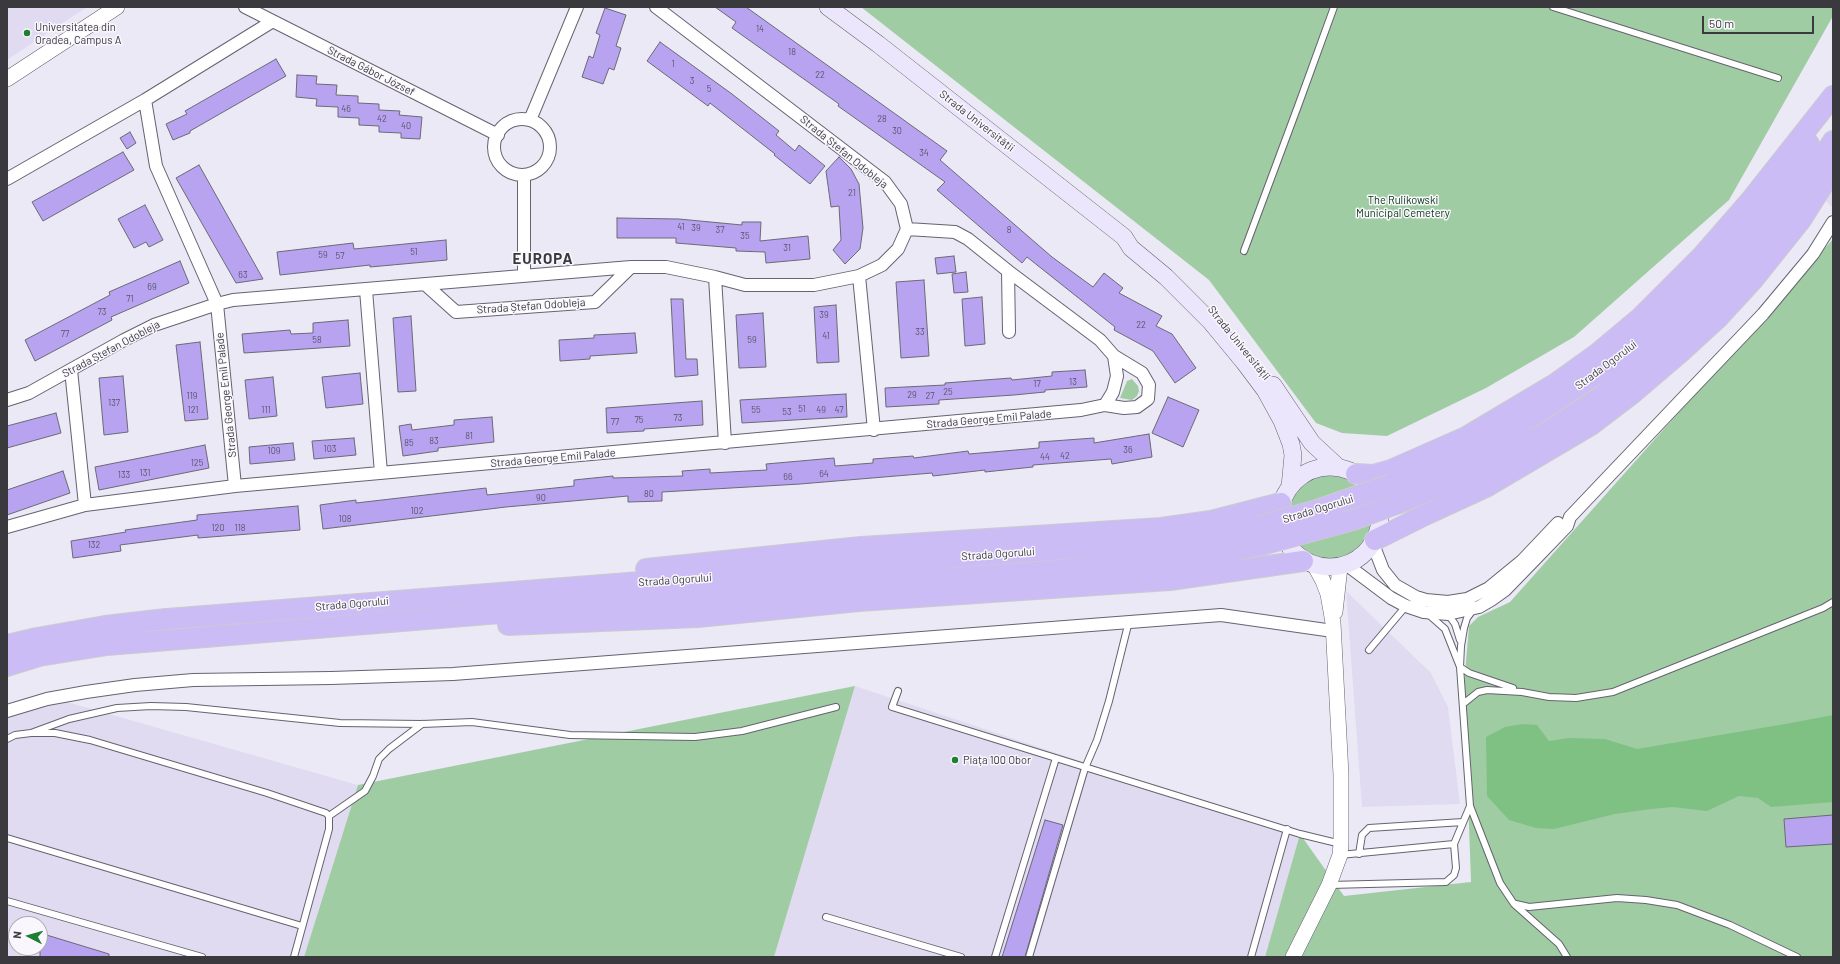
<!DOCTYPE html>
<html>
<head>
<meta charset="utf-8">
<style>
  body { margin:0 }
  #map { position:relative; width:1840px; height:964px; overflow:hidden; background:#ece9f7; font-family:Barlow,sans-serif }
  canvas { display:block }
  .frame { position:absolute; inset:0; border:8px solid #3a393e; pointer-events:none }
  .north { position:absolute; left:8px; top:916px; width:40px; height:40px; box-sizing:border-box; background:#f9f7fd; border:1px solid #adabb1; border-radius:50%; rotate:276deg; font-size:11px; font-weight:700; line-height:16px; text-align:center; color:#3a393e }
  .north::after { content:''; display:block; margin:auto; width:14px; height:18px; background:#1e7f32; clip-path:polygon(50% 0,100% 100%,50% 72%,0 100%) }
  .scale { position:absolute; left:1702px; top:16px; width:112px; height:18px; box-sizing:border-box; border:2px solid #3a393e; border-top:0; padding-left:5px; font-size:12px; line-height:14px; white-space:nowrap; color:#3a393e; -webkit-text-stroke:3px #f9f7fd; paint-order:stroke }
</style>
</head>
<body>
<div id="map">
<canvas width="1840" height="964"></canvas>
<div class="frame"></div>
<div class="north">N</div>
<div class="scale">50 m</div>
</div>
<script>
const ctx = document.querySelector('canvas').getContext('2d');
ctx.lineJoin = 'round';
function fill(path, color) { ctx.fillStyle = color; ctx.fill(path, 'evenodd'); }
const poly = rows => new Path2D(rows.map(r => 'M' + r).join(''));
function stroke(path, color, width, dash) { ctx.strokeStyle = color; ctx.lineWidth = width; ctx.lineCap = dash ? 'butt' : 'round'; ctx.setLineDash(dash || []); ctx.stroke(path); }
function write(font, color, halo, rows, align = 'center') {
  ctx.font = font + ' Barlow,sans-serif'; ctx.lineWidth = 3; ctx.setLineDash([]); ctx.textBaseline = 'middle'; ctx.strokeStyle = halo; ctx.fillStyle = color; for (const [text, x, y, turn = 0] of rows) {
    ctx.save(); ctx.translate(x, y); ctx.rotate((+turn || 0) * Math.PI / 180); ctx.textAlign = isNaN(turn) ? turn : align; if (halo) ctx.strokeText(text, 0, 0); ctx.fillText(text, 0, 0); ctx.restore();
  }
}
fill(poly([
  [7,7,87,7,7,60],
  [1833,169,1833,208,1820,195],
  [1346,591,1431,673,1448,707,1460,804,1362,807],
  [855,686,1300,834,1265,957,774,957],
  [53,698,358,785,304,957,7,957,7,718],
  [16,924,40,924,40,948,16,948]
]), '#e0dbf0');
fill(poly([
  [861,7,1833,7,1833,16,1729,200,1574,337,1486,388,1387,436,1342,433,1316,423,1209,280],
  [1833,239,1833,957,1265,957,1300,834,1344,896,1471,882,1464,685,1469,626,1478,617,1510,602],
  [1132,379,1138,386,1139,391,1137,396,1132,400,1120,398,1127,381],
  '1287 517a43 43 0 1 1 86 0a43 43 0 1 1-86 0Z',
  [855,686,774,957,304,957,358,785]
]), '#a0cca3');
fill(poly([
  [1833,715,1833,802,1771,807,1758,798,1739,796,1707,811,1673,807,1651,809,1615,814,1554,829,1536,828,1509,820,1487,796,1486,737,1505,727,1522,724,1537,725,1549,741,1569,738,1605,739,1637,749,1791,723]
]), '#7ec183');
const building = poly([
  [715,7,746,7,947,151,940,160,1052,257,1093,287,1104,273,1123,288,1119,293,1162,316,1156,326,1172,334,1196,368,1175,383,1153,351,1114,330,1115,327,1027,257,1022,263,937,190,945,182,838,106,839,104,732,28,736,22,715,7],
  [605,8,626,15,616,46,621,48,614,70,609,68,603,84,582,77,589,56,593,58,600,35,596,33,605,8],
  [660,42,732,94,779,131,776,135,795,151,799,145,825,166,810,184,774,155,775,154,710,103,708,106,647,61,660,42],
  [276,59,286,76,190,131,190,133,173,140,166,124,187,114,185,111,276,59],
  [297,75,317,76,316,84,337,85,336,95,358,96,358,103,379,104,379,110,400,111,399,115,422,117,420,139,401,138,401,133,379,132,379,126,359,125,359,118,338,117,338,107,316,106,317,99,296,97,297,75],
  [130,132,136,143,127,149,120,138,130,132],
  [123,152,134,170,43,221,32,202,123,152],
  [839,157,851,169,859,184,863,228,860,249,845,264,833,250,841,240,839,206,831,207,826,171,839,157],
  [199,165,258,270,263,279,236,283,176,178,199,165],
  [145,205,163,240,149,247,146,242,134,248,118,219,145,205],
  [617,218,679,219,742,225,742,222,761,222,760,241,808,236,810,259,766,263,765,252,736,251,736,248,676,243,676,238,617,238,617,218],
  [446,240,447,260,370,267,370,265,280,275,277,252,353,243,354,249,446,240],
  [954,256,956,272,937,274,935,258,954,256],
  [180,261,189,283,111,317,112,320,35,361,25,340,110,295,109,292,180,261],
  [966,272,968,292,954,293,952,274,966,272],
  [924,280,929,356,901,358,896,282,924,280],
  [982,297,985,344,965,346,962,299,982,297],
  [671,299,683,299,686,359,697,359,698,375,675,377,671,299],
  [836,305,839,362,817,363,814,307,836,305],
  [763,313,766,367,739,368,736,315,763,313],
  [411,316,416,391,398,392,393,318,411,316],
  [348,320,350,346,244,353,242,334,290,330,291,334,313,333,313,323,348,320],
  [635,333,637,353,590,356,590,359,560,361,559,340,594,338,594,335,635,333],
  [200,342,208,419,185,421,176,345,200,342],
  [1085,370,1087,387,1045,390,1045,392,1014,395,939,400,939,404,886,407,885,388,945,385,945,383,1011,378,1012,380,1052,376,1052,372,1085,370],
  [360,373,363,404,326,408,322,377,360,373],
  [123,376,128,432,104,435,99,378,123,376],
  [273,377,277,416,249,419,245,380,273,377],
  [846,394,847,417,742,423,740,400,846,394],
  [1168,397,1199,410,1183,447,1152,433,1168,397],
  [702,401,703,425,644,429,644,431,607,433,606,408,702,401],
  [56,413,61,433,7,448,7,426,56,413],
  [492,417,494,442,438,448,438,451,403,456,399,426,411,424,412,430,454,425,454,420,492,417],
  [1149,434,1152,457,1112,464,1111,459,1033,465,1033,467,985,472,985,470,933,476,932,473,800,484,662,492,662,501,628,502,628,496,506,507,323,529,320,505,356,500,356,503,486,488,487,495,574,486,574,480,613,476,613,478,683,476,682,471,710,469,710,473,767,470,766,464,834,458,835,466,873,463,873,459,913,456,914,458,968,451,969,454,1039,448,1039,442,1094,438,1094,443,1149,434],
  [354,438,356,455,314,459,312,441,354,438],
  [293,443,295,460,250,464,249,447,293,443],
  [205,445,209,468,99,490,95,467,205,445],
  [63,471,70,493,7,515,7,490,63,471],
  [298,506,300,530,198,538,198,535,120,545,121,551,73,558,71,541,126,532,125,530,197,520,197,515,298,506],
  [1833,815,1833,844,1786,847,1784,819,1833,815],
  [1045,820,1063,825,1025,957,1002,957,1045,820],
  [40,933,109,954,109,957,40,957,40,933]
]);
fill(building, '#b7a3f0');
stroke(building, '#6c6975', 1);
const service = poly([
  [1553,7,1778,78],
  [1244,251,1298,106,1334,7],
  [1473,610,1467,618,1464,628,1461,646,1460,667,1470,806,1500,883,1514,904,1559,944,1567,957],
  [1447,613,1455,624,1460,640],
  [1428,614,1445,629,1460,667,1469,673,1513,688],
  [1369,650,1406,606],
  [898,691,892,707,1300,834,1341,844],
  [1463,704,1478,692,1487,690,1522,692,1549,697,1576,698,1613,692,1823,608,1833,602],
  [31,733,69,719,117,708,151,706,186,707,340,723,422,724,472,722,570,735,695,737,742,731,836,707],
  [7,739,15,735,31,733,55,733,90,740,267,793,326,813,329,816,329,829,294,957],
  [329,816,365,791,373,776,379,759,389,749,422,724],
  [7,838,302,926],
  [1359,854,1362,835,1369,828,1463,822],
  [1340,855,1454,844,1470,806],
  [1330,885,1446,882,1454,875,1456,868,1454,844],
  [7,901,202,957],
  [1516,904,1529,907,1617,898,1646,900,1677,905,1730,925,1797,957],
  [826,917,961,957],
  [995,957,1056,758],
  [1029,957,1085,768,1097,740,1109,701,1129,621],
  [1251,957,1287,829]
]);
const minor = poly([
  [245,7,498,135],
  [145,100,156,166,217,304,235,486],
  '494 147a28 28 0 1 1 56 0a28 28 0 1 1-56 0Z',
  [530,120,577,7],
  [524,176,524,276],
  [7,179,145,100,273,21],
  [1008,271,1009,332],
  [859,276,874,430],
  [715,277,725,443],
  [426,285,456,312,595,302,631,267],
  [366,290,381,473],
  [71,370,85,505],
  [7,400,29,393,124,340,154,325,217,304,233,300,631,267,666,267,715,277,745,285,814,285,859,276,882,265,898,249,907,229,901,204,885,182,656,7],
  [1105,405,1124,408,1137,407,1148,399,1149,385,1142,373,1114,356],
  [7,527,85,505,235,486,1081,410,1105,405,1113,392,1117,376,1114,356,1100,340,1008,271,968,239,955,232,907,229],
  [1373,544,1383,570,1395,585,1416,597,1426,600,1448,602,1467,599,1489,588,1522,561,1558,523],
  [1347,565,1391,598,1406,606,1424,612,1448,614,1479,607,1491,600,1505,590,1538,556,1567,526,1570,517,1763,314,1813,254,1833,222],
  [7,711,47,699,86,692,135,685,193,680,331,678,453,674,1221,615,1333,631]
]);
const tertiary = poly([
  [7,79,117,7],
  [1335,612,1340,567],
  [1293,957,1329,885,1340,855,1341,844,1341,775,1333,623,1328,594,1323,581,1315,566]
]);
const secondary = poly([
  [828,7,878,44,1124,237,1131,248,1166,277,1211,322,1244,362,1265,390,1282,421,1291,444,1293,455,1290,487],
  [1273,385,1312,443,1338,467],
  '1280 517a50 50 0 1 1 100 0a50 50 0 1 1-100 0Z'
]);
const trunk = poly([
  [1356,474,1373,475,1391,470,1466,437,1555,384,1597,354,1640,318,1702,256,1750,201,1833,96],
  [1396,483,1435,468,1524,422,1597,374,1649,333,1690,294,1738,243,1786,180,1809,144],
  [1399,503,1462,477,1541,436,1602,396,1658,350,1711,300,1750,255,1801,191,1833,141],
  [1375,540,1425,515,1486,487,1591,425,1633,393,1681,352,1717,319,1753,280,1801,220,1833,169],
  [646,569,861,547,1161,528,1211,521,1281,503],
  [508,625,698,617,859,601,1170,580,1303,561],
  [7,645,37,638,105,626,166,619,1179,540,1207,537,1259,526],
  [7,666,39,656,107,645,759,592,1024,573,1185,559,1262,545]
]);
stroke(service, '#65636f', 8);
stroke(minor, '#65636f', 14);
stroke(tertiary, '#65636f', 16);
stroke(secondary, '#65636f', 18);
stroke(trunk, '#cccccd', 22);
stroke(service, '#fff', 6);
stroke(minor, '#fff', 12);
stroke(tertiary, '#fff', 15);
stroke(secondary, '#ece6fc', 17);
stroke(trunk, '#cbbcf6', 20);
const trunkBridge = poly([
  [1259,526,1317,510,1392,484],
  [1262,545,1353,520,1399,503]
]);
stroke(trunkBridge, '#cccccd', 22, []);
stroke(trunkBridge, '#cbbcf6', 20);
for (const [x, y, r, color] of [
  [27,33,4,"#1e7f32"],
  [955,760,4,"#1e7f32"]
]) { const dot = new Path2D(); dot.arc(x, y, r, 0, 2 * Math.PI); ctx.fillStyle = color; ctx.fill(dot); stroke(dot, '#f9f7fd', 1.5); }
write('9px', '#59546a', null, [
  ["14",760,29],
  ["18",792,52],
  ["1",673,64],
  ["22",820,75],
  ["3",692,81],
  ["5",709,89],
  ["46",346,109],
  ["42",382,119],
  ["28",882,119],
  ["40",406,126],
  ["30",897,131],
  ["34",924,153],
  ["21",852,193],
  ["41",681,227],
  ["39",696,228],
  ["37",720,230],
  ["8",1009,230],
  ["35",745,236],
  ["31",787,248],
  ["51",414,252],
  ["59",323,255],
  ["57",340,256],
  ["63",243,275],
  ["69",152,287],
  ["71",130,299],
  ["73",102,312],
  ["39",824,315],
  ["22",1141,325],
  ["33",920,332],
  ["77",65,334],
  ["41",826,336],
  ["58",317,340],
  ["59",752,340],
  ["13",1073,382],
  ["17",1037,384],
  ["25",948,392],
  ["29",912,395],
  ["119",192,396],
  ["27",930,396],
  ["137",114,403],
  ["51",802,409],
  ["121",193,410],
  ["111",266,410],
  ["55",756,410],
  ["49",821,410],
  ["47",839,410],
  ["53",787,412],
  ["73",678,418],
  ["75",639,420],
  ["77",615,422],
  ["81",469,436],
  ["83",434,441],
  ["85",409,443],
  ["103",330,449],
  ["36",1128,450],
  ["109",274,451],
  ["42",1065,456],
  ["44",1045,457],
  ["125",197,463],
  ["131",145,473],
  ["64",824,474],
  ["133",124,475],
  ["66",788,477],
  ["80",649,494],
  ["90",541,498],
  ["102",417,511],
  ["108",345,519],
  ["120",218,528],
  ["118",240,528],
  ["132",94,545]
]);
write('11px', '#3a393e', '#f9f7fd', [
  ["Universitatea din",35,27],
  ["Oradea, Campus A",35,40],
  ["Piața 100 Obor",963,760]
], 'left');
write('11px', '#3a393e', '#f9f7fd', [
  ["Strada Gábor József",371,71,27],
  ["Strada Universității",977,121,38],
  ["Strada Ștefan Odobleja",844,152,39],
  ["Strada Ștefan Odobleja",531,306,-4],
  ["Strada Universității",1239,343,51],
  ["Strada Ștefan Odobleja",111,349,-28],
  ["Strada Ogorului",1606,365,-37],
  ["Strada George Emil Palade",226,395,-96],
  ["Strada George Emil Palade",989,419,-5],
  ["Strada George Emil Palade",553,458,-5],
  ["Strada Ogorului",1318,509,-17],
  ["Strada Ogorului",998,554,-4],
  ["Strada Ogorului",675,580,-4],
  ["Strada Ogorului",352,604,-5]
]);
write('11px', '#063811', '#f9f7fd', [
  ["The Rulikowski",1403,200],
  ["Municipal Cemetery",1403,213]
]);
ctx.letterSpacing = '1px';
write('bold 15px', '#3a393e', '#f9f7fd', [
  ["EUROPA",543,259]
]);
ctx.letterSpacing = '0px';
</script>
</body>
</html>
